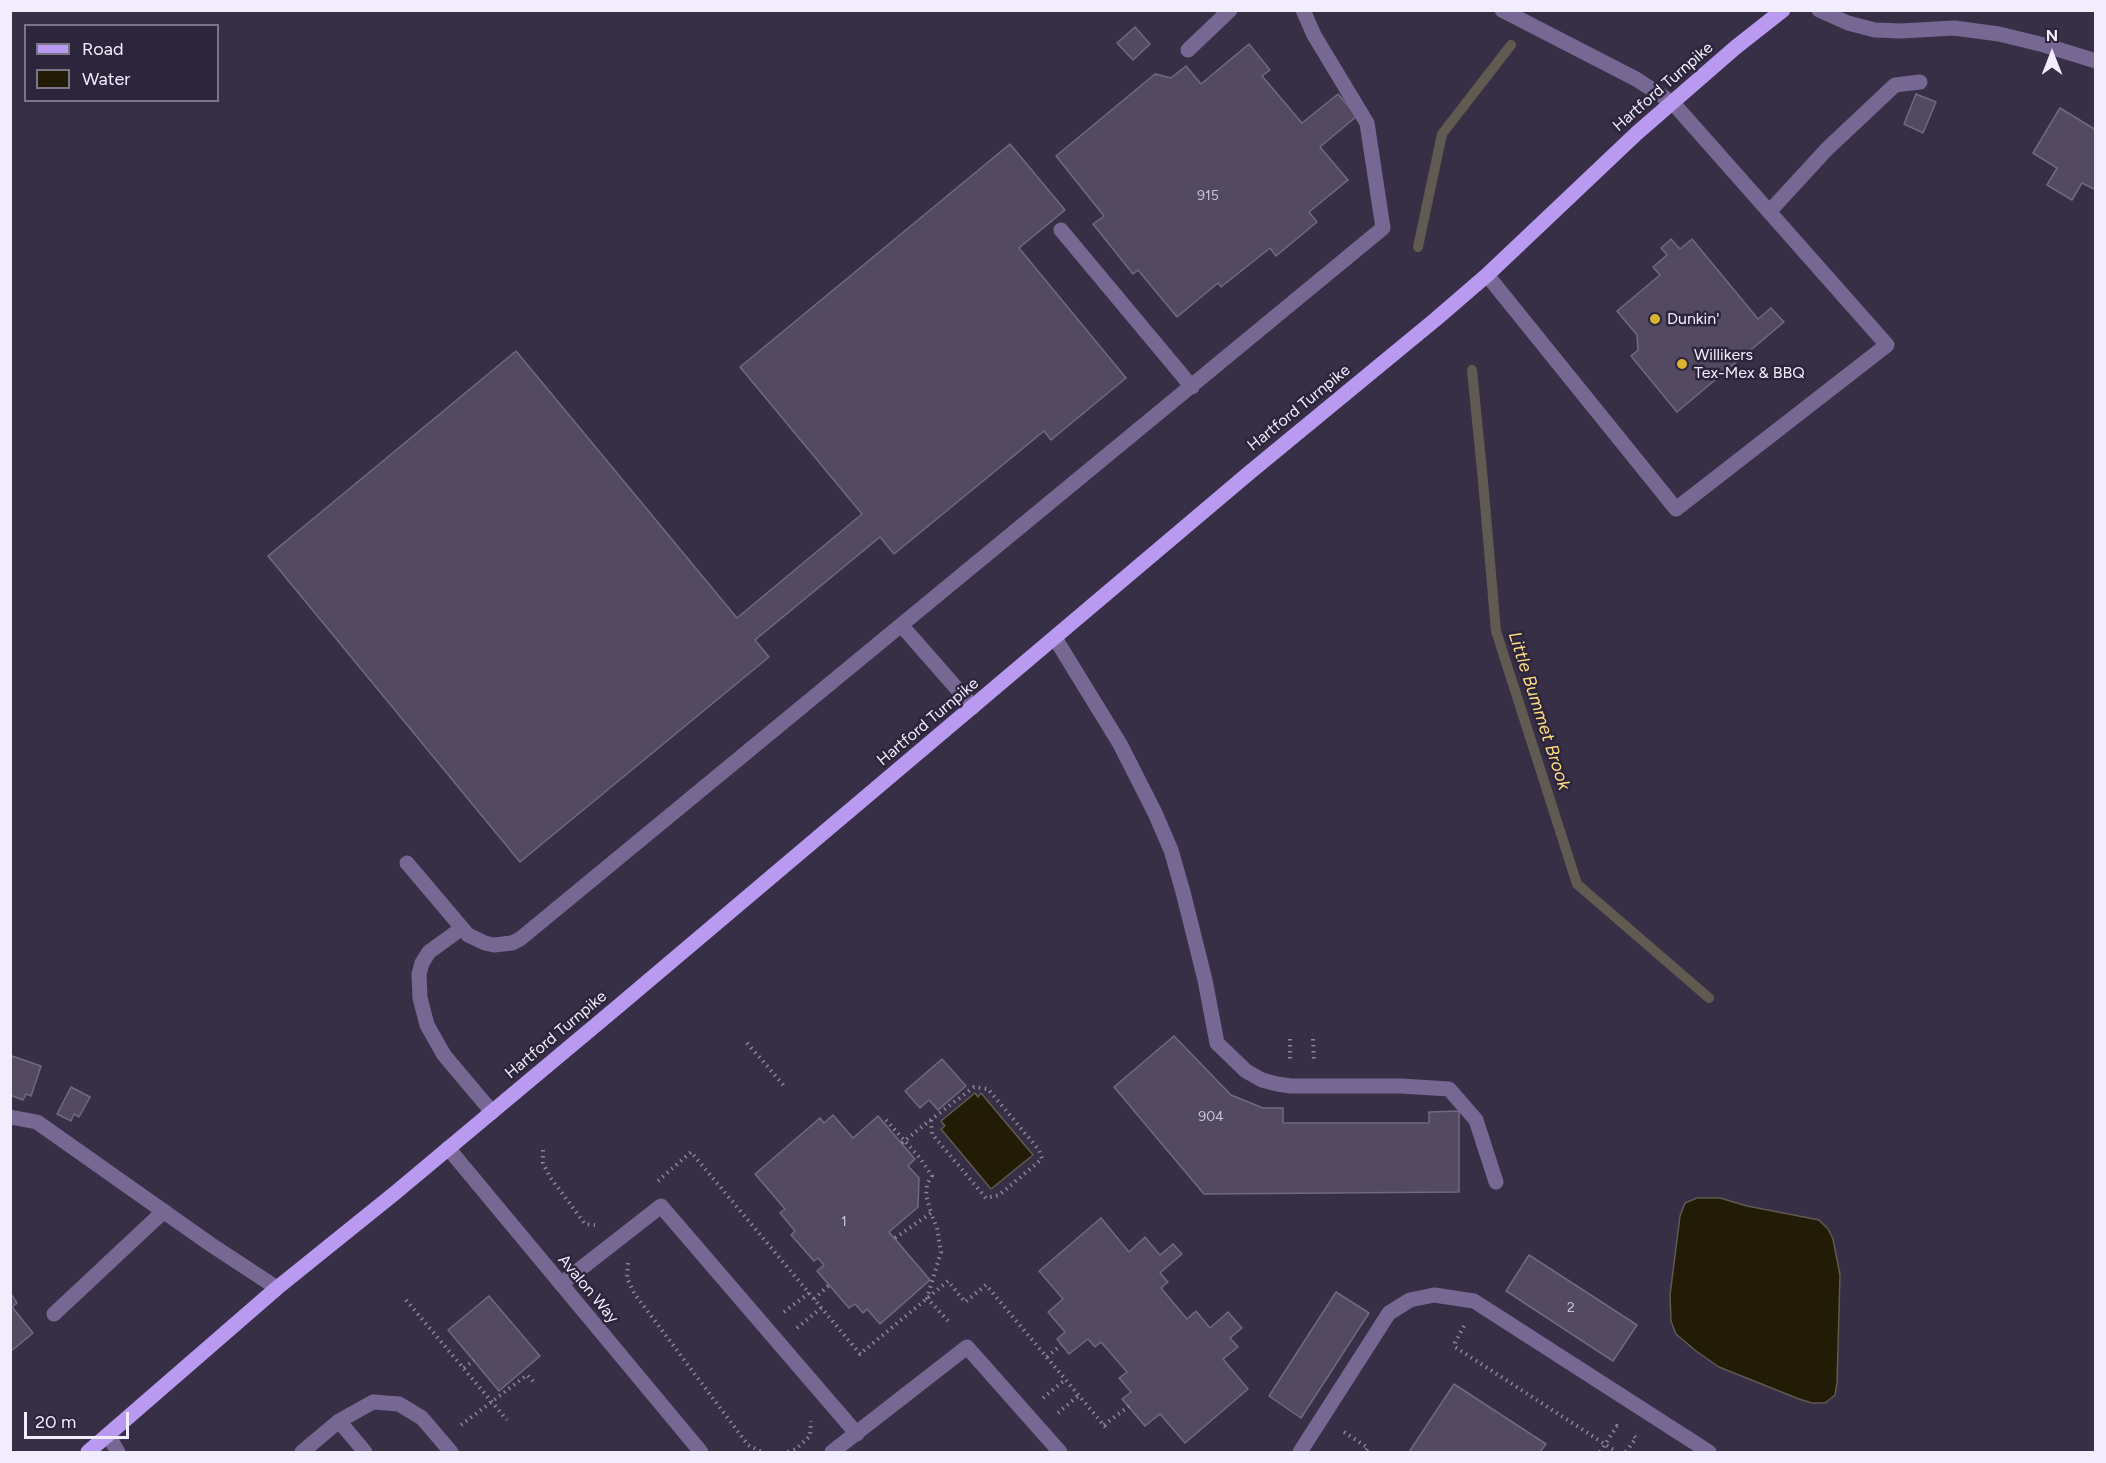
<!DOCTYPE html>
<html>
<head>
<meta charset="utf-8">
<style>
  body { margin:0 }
  #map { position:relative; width:2106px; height:1463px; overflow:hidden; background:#372f46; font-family:Figtree,sans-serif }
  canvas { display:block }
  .frame { position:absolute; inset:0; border:12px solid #f1edfc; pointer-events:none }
  .legend { position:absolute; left:24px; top:24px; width:195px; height:78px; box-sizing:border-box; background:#2d253b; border:2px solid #7b7588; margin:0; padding:8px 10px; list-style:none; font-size:18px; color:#f1edfc }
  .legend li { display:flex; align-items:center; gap:12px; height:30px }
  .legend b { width:30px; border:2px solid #7b7588 }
  .north { position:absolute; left:2022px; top:24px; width:60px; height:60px; -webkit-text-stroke:4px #2d253b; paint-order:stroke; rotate:0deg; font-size:16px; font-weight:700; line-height:24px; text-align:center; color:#f1edfc }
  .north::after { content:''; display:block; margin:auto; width:21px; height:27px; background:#f1edfc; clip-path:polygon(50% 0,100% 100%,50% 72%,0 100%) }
  .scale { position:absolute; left:24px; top:1412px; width:105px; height:27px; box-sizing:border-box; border:3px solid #f1edfc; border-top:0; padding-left:8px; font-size:18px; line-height:21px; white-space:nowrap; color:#f1edfc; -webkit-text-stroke:4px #2d253b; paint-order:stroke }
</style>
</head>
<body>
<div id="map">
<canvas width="2106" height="1463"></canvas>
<div class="frame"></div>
<ul class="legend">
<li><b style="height:8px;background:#ba9af1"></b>Road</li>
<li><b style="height:16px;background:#221b06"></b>Water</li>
</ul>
<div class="north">N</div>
<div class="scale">20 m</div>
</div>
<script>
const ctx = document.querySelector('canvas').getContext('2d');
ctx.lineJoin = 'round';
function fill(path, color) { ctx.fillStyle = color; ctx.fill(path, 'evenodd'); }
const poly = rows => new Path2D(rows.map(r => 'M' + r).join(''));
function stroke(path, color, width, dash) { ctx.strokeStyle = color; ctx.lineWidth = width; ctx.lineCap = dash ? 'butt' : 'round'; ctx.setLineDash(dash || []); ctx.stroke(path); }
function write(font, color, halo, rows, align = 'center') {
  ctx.font = font + ' Figtree,sans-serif'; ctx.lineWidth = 5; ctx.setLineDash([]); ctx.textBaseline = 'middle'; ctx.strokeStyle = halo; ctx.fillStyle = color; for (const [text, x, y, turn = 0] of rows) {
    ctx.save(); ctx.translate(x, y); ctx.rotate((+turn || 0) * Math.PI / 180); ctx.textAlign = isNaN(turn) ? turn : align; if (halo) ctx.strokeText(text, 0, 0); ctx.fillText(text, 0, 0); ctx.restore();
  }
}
const water = poly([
  [975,1093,978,1097,981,1093,1033,1155,991,1189,941,1129,945,1126,941,1121,975,1093],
  [1697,1198,1720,1198,1747,1206,1819,1220,1828,1229,1833,1239,1840,1275,1837,1383,1835,1395,1825,1403,1812,1403,1799,1399,1719,1367,1696,1351,1676,1334,1671,1321,1670,1295,1680,1216,1685,1203,1697,1198]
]);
fill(water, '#221b06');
stroke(water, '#605a50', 1.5);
stroke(poly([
  [1418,247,1442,134,1511,45],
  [1472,370,1483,481,1496,631,1577,884,1709,998]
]), '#605a50', 10);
const building = poly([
  [1135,27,1150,44,1133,60,1117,43,1135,27],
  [1249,44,1270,70,1262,76,1302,123,1338,94,1357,116,1320,147,1348,180,1309,212,1317,222,1276,256,1270,248,1221,287,1218,283,1177,317,1138,270,1133,274,1093,224,1104,216,1056,156,1155,74,1171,78,1186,66,1201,84,1249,44],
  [1916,94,1936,102,1923,133,1904,124,1916,94],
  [2060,108,2096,130,2096,190,2082,183,2072,200,2047,185,2057,168,2033,153,2060,108],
  [1010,144,1065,210,1019,248,1126,378,1051,440,1044,431,894,554,880,537,755,640,769,657,520,862,268,556,516,351,737,618,862,514,740,367,1010,144],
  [1671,239,1680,249,1692,239,1758,319,1771,308,1784,322,1677,412,1631,356,1638,350,1637,335,1617,311,1660,275,1653,267,1667,255,1661,248,1671,239],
  [1174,1036,1231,1095,1263,1108,1283,1108,1283,1123,1429,1123,1429,1112,1459,1111,1459,1192,1204,1194,1114,1087,1174,1036],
  [12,1056,41,1066,31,1096,26,1094,23,1100,10,1095,10,1061,12,1056],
  [942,1059,966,1086,938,1110,929,1100,920,1108,905,1091,942,1059],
  [71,1087,90,1097,79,1117,74,1114,71,1121,57,1114,71,1087],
  [833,1115,853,1138,878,1116,915,1159,908,1166,919,1178,918,1207,889,1232,930,1280,880,1324,867,1309,863,1313,855,1304,849,1308,817,1271,824,1265,818,1258,814,1261,791,1235,795,1231,780,1213,785,1209,755,1174,820,1118,824,1123,833,1115],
  [1101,1218,1129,1252,1145,1237,1160,1255,1173,1244,1182,1254,1160,1273,1168,1282,1161,1288,1187,1319,1196,1311,1210,1328,1228,1312,1242,1328,1230,1338,1238,1347,1223,1359,1248,1389,1185,1443,1160,1414,1145,1426,1122,1399,1131,1392,1119,1378,1127,1372,1101,1342,1095,1347,1088,1339,1069,1354,1057,1339,1065,1332,1048,1312,1063,1299,1039,1271,1101,1218],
  [1529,1255,1637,1325,1613,1361,1506,1291,1529,1255],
  [1336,1292,1369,1313,1301,1418,1269,1396,1336,1292],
  [11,1294,17,1303,12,1307,33,1333,10,1352,11,1294],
  [489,1296,540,1356,499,1391,448,1330,489,1296],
  [1454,1384,1546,1444,1540,1452,1409,1452,1454,1384]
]);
fill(building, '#534a62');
stroke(building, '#716982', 1.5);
stroke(poly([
  [1290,1039,1290,1060],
  [1313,1039,1314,1063],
  [747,1043,786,1088],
  [886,1120,920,1158,932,1176,927,1184,926,1195,931,1213],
  [902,1143,924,1125,974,1087,988,1089,1039,1150,1042,1159,999,1195,986,1198,932,1134,931,1120],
  [543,1150,543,1163,550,1177,585,1224,595,1225],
  [658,1181,691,1152,860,1354,948,1281,965,1302,986,1285,1107,1429],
  [895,1238,931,1213,937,1228,941,1252,927,1298,949,1322],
  [628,1263,627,1278,634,1293,748,1445,762,1452],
  [814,1299,829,1285],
  [406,1300,507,1420],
  [784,1312,809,1293],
  [1464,1326,1455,1343,1455,1347,1617,1452],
  [797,1328,821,1308],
  [1047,1357,1061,1345],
  [464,1368,474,1360],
  [1043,1398,1066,1379],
  [1058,1413,1079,1395],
  [461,1425,527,1375,534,1382],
  [1104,1425,1129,1406],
  [1344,1432,1368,1448,1365,1452],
  [788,1452,796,1449,810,1436,811,1421],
  [1600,1452,1617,1426,1620,1428],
  [1626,1452,1636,1438,1634,1436]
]), '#8b8599', 4, [1.5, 4.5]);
stroke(poly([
  [1188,50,1230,10],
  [1769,212,1827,149,1895,85,1920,82],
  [1061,230,1192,387],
  [1487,275,1676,509,1887,345,1673,103],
  [902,626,973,707],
  [1055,638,1120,744,1155,813,1171,850,1183,892,1205,980,1217,1043,1246,1071,1262,1080,1277,1084,1291,1086,1401,1086,1449,1089,1476,1120,1496,1182],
  [407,863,468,935,485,943,494,945,512,943,520,939,1383,228,1367,123,1314,35,1303,10],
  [462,928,429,952,422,963,419,974,420,998,427,1025,444,1055,492,1112],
  [10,1117,37,1122,210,1244,277,1288],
  [561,1284,661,1206,857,1434],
  [54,1314,164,1211],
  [339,1421,365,1452],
  [108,1435,118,1452],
  [302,1452,339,1421,373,1402,399,1404,422,1418,451,1452],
  [832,1452,967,1347,1060,1452],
  [1300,1452,1389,1313,1410,1300,1434,1295,1474,1301,1709,1452]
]), '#776893', 15);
stroke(poly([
  [1502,10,1636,79,1673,103],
  [1819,10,1848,23,1875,30,1901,31,1954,28,1999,34,2044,45,2096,61],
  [448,1148,701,1452]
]), '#776893', 15);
stroke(poly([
  [88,1452,277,1288,395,1193,615,1009,1249,473,1436,319,1487,275,1637,133,1736,47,1783,10]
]), '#ba9af1', 15);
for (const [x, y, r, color] of [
  [1655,319,6,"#dab333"],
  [1682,364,6,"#dab333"]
]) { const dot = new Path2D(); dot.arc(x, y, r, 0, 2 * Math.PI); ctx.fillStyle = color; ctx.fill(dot); stroke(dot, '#2d253b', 2); }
write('14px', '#cac4d6', null, [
  ["915",1208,196],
  ["904",1211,1117],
  ["1",844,1222],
  ["2",1571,1308]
]);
write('16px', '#f1edfc', '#2d253b', [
  ["Hartford Turnpike",1663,87,-41],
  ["Hartford Turnpike",1299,408,-39],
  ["Hartford Turnpike",928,722,-40],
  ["Hartford Turnpike",556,1035,-40],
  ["Avalon Way",588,1289,50]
]);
write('16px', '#f1edfc', '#2d253b', [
  ["Dunkin'",1667,319],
  ["Willikers",1694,355],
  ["Tex-Mex & BBQ",1694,373]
], 'left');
write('italic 18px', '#ffdf81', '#2d253b', [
  ["Little Bummet Brook",1539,711,72]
]);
</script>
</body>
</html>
